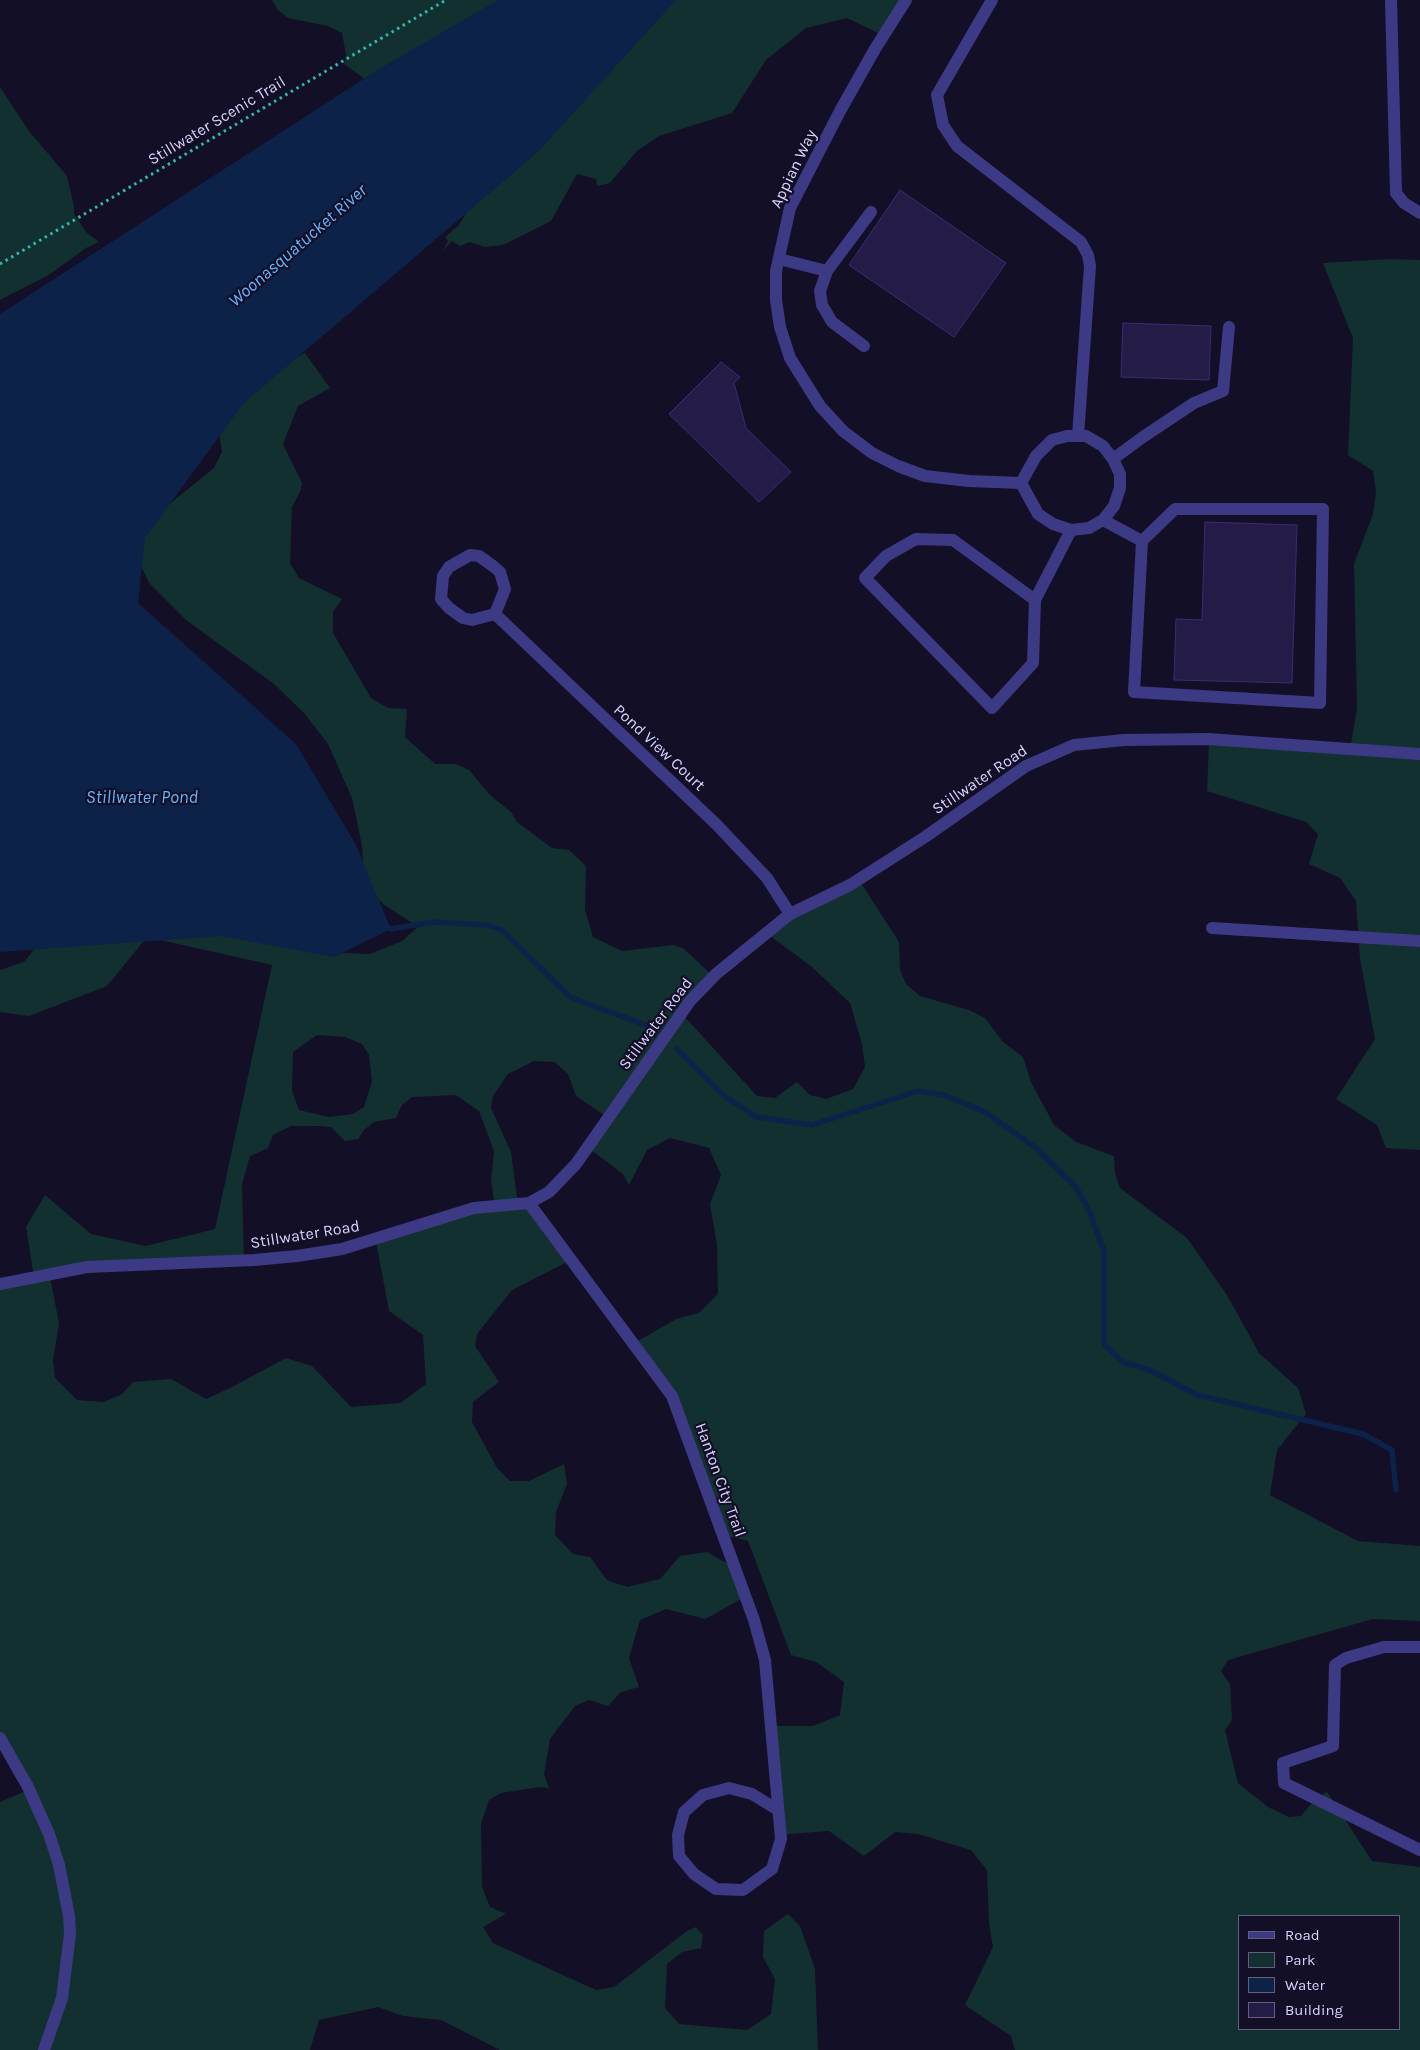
<!DOCTYPE html>
<html>
<head>
<meta charset="utf-8">
<style>
  body { margin:0 }
  #map { position:relative; width:1420px; height:2050px; overflow:hidden; background:#130f26; font-family:Karla,sans-serif }
  canvas { display:block }
  .legend { position:absolute; left:1238px; top:1915px; width:162px; height:115px; box-sizing:border-box; background:#130f26; border:1px solid #625e7d; margin:0; padding:6px 9px; list-style:none; font-size:15px; color:#d9d4ff }
  .legend li { display:flex; align-items:center; gap:10px; height:25px }
  .legend b { width:25px; border:1px solid #625e7d }
</style>
</head>
<body>
<div id="map">
<canvas width="1420" height="2050"></canvas>
<ul class="legend">
<li><b style="height:6px;background:#3d3a85"></b>Road</li>
<li><b style="height:14px;background:#12302f"></b>Park</li>
<li><b style="height:14px;background:#0c2248"></b>Water</li>
<li><b style="height:14px;background:#241b47"></b>Building</li>
</ul>
</div>
<script>
const ctx = document.querySelector('canvas').getContext('2d');
ctx.lineJoin = 'round';
function fill(path, color) { ctx.fillStyle = color; ctx.fill(path, 'evenodd'); }
const poly = rows => new Path2D(rows.map(r => 'M' + r).join(''));
function stroke(path, color, width, dash) { ctx.strokeStyle = color; ctx.lineWidth = width; ctx.lineCap = dash ? 'butt' : 'round'; ctx.setLineDash(dash || []); ctx.stroke(path); }
function write(font, color, halo, rows, align = 'center') {
  ctx.font = font + ' Karla,sans-serif'; ctx.lineWidth = 4.5; ctx.setLineDash([]); ctx.textBaseline = 'middle'; ctx.strokeStyle = halo; ctx.fillStyle = color; for (const [text, x, y, turn = 0] of rows) {
    ctx.save(); ctx.translate(x, y); ctx.rotate((+turn || 0) * Math.PI / 180); ctx.textAlign = isNaN(turn) ? turn : align; if (halo) ctx.strokeText(text, 0, 0); ctx.fillText(text, 0, 0); ctx.restore();
  }
}
fill(poly([
  [272,0,523,0,366,80,344,64,346,55,342,33,328,26,288,18,277,9],
  [656,0,909,0,882,35,847,18,806,28,766,60,732,113,659,136,637,151,610,183,597,186,596,179,577,174,551,221,503,245,485,247,470,242,460,246,452,241,443,251,448,241,445,237,459,225,472,203],
  [0,87,29,131,67,176,74,206,74,214,86,232,99,242,86,248,49,275,0,300],
  [1390,259,1420,260,1420,1150,1386,1148,1377,1125,1336,1099,1375,1039,1360,959,1356,901,1340,878,1309,864,1318,834,1306,822,1207,791,1209,742,1350,749,1357,709,1354,564,1373,514,1376,493,1373,471,1348,455,1353,338,1323,263],
  [305,353,330,388,298,406,283,444,302,483,301,490,292,507,290,563,299,578,342,599,333,612,333,633,371,698,388,708,407,709,405,737,435,764,456,764,469,770,490,795,511,812,517,822,552,848,569,850,586,866,585,910,593,937,622,951,673,945,683,948,715,978,684,1016,757,1096,775,1098,797,1082,810,1095,826,1099,853,1089,865,1067,862,1044,850,1003,812,967,769,935,793,914,861,883,899,942,900,970,906,984,920,996,969,1010,985,1018,1003,1042,1023,1057,1031,1082,1054,1125,1076,1142,1114,1156,1115,1173,1120,1188,1187,1238,1227,1295,1259,1353,1298,1388,1306,1414,1277,1450,1270,1495,1358,1541,1420,1546,1420,1621,1373,1619,1228,1660,1221,1671,1230,1684,1232,1720,1225,1730,1238,1783,1268,1807,1289,1817,1301,1816,1316,1798,1327,1792,1372,1861,1420,1867,1420,2050,1015,2050,1011,2036,965,2005,993,1947,989,1924,987,1870,971,1850,918,1834,895,1832,864,1856,829,1831,777,1835,774,1726,813,1726,840,1715,844,1682,816,1662,791,1655,748,1541,726,1536,675,1399,638,1341,676,1319,699,1313,718,1294,717,1245,710,1204,721,1175,709,1148,670,1138,647,1150,629,1185,623,1174,591,1150,610,1119,576,1096,568,1074,555,1062,534,1061,508,1074,493,1096,491,1108,511,1152,518,1204,533,1205,569,1261,512,1290,477,1334,475,1346,499,1382,473,1402,472,1422,497,1468,510,1481,529,1481,564,1464,567,1484,556,1512,555,1535,573,1554,590,1557,607,1580,627,1587,660,1579,680,1556,707,1552,737,1569,747,1596,705,1619,666,1609,640,1620,629,1658,639,1687,621,1692,608,1706,589,1700,575,1706,550,1739,544,1774,549,1788,540,1787,501,1793,489,1800,481,1824,482,1887,490,1907,506,1914,483,1927,493,1943,596,1990,614,1987,687,1931,696,1927,703,1935,701,1948,682,1952,667,1964,665,2008,679,2024,747,2030,771,2014,775,1979,763,1957,764,1931,788,1914,800,1926,815,1969,818,2050,500,2050,441,2020,403,2016,378,2007,319,2020,310,2050,0,2050,0,1802,28,1790,0,1735,0,1287,34,1277,26,1227,45,1195,91,1234,146,1246,215,1229,272,965,147,937,107,986,29,1016,0,1012,0,970,24,962,51,928,164,907,341,953,370,954,402,941,418,927,383,904,364,884,362,846,352,798,328,744,305,714,274,684,186,620,149,583,142,568,141,541,162,510,214,468,222,452,216,413,230,396],
  [317,1035,345,1037,362,1044,369,1055,372,1082,364,1107,353,1114,329,1117,299,1110,292,1091,293,1052],
  [456,1095,479,1111,494,1151,491,1181,495,1207,376,1241,389,1311,423,1335,426,1384,400,1403,351,1407,312,1366,286,1358,232,1387,206,1399,171,1379,133,1382,122,1394,104,1402,77,1400,55,1378,53,1360,59,1323,50,1277,85,1268,244,1261,242,1185,250,1156,268,1148,273,1135,291,1126,319,1126,331,1127,345,1141,358,1139,364,1130,374,1122,396,1118,402,1105,412,1097],
  [1239,1916,1399,1916,1399,2029,1239,2029]
]), '#12302f');
fill(poly([
  [498,0,676,0,539,151,243,404,145,538,138,603,296,744,356,845,391,929,334,957,220,936,0,952,0,314,379,69]
]), '#0c2248');
stroke(poly([
  [384,926,391,929,433,922,488,925,502,930,570,997,658,1030],
  [677,1049,722,1094,756,1117,812,1125,918,1091,944,1095,985,1112,1036,1148,1075,1186,1089,1210,1104,1251,1104,1344,1123,1362,1150,1370,1197,1395,1363,1434,1392,1450,1396,1490]
]), '#0c2248', 5.5);
const building = poly([
  [900,190,1006,263,954,337,849,265,900,190],
  [1123,323,1211,326,1209,380,1121,377,1123,323],
  [721,362,740,377,734,383,746,428,791,472,759,502,669,414,721,362],
  [1205,522,1297,525,1292,683,1174,680,1176,619,1202,620,1205,522]
]);
fill(building, '#241b47');
stroke(building, '#3b2d73', 1);
stroke(poly([
  [0,264,446,0]
]), '#2fb8b0', 3, [2.5, 4]);
stroke(poly([
  [906,0,875,49,840,111,790,208,776,271,776,300,780,327,790,358,820,406,843,431,872,453,898,466,925,476,969,481,1021,483],
  [992,0,937,95,943,125,957,146,1081,242,1088,255,1090,266,1078,436],
  [1391,0,1396,193,1404,203,1420,213],
  [779,259,827,271,871,212],
  [827,271,820,291,822,305,832,322,864,346],
  [1067,436,1086,436,1103,446,1113,459,1120,474,1120,488,1114,506,1103,520,1089,528,1071,530,1053,524,1038,514,1021,483,1036,456,1052,440,1067,436],
  [1113,459,1143,437,1194,403,1223,391,1229,327],
  [1103,520,1142,541,1134,692,1320,703,1323,509,1175,509,1142,541],
  [470,555,479,556,493,566,500,572,505,589,495,614,472,620,463,618,449,608,441,599,443,576,449,567,470,555],
  [1035,600,1033,663,992,708,865,578,886,556,916,539,953,540,1035,600,1071,530],
  [495,614,717,825,767,878,790,914],
  [1212,928,1420,941],
  [529,1203,672,1396,754,1620,765,1660,781,1839,772,1869,743,1890,716,1889,694,1874,679,1856,678,1835,684,1812,703,1795,729,1788,752,1794,778,1810],
  [0,1284,87,1267,254,1260,297,1256,342,1249,474,1208,529,1203,549,1192,576,1164,690,1001,716,974,790,914,850,885,925,837,1026,766,1074,745,1124,740,1208,739,1420,754],
  [1420,1647,1384,1647,1346,1658,1335,1665,1333,1746,1283,1763,1284,1783,1420,1850],
  [0,1738,28,1787,49,1834,59,1865,69,1916,70,1934,62,1998,44,2050]
]), '#3d3a85', 12);
write('16px', '#d9d4ff', '#130f26', [
  ["Stillwater Scenic Trail",217,121,-31],
  ["Appian Way",794,169,-64],
  ["Pond View Court",659,748,43],
  ["Stillwater Road",980,780,-34],
  ["Stillwater Road",656,1024,-53],
  ["Stillwater Road",305,1235,-9],
  ["Hanton City Trail",720,1480,70]
]);
write('italic 18px', '#62b6ff', '#130f26', [
  ["Woonasquatucket River",298,246,-41],
  ["Stillwater Pond",142,798]
]);
</script>
</body>
</html>
